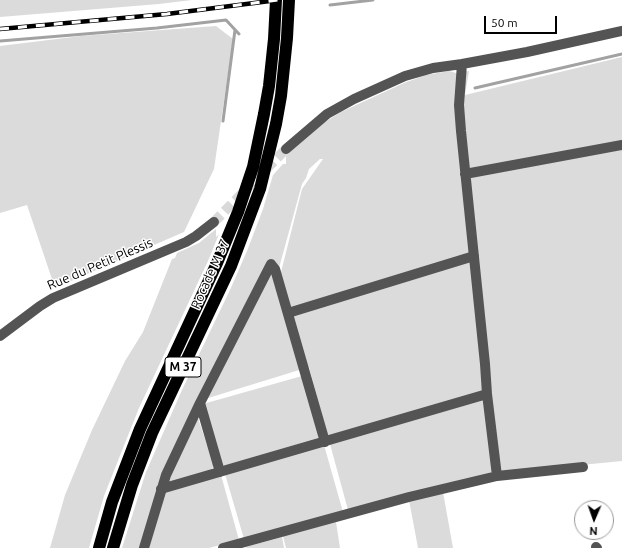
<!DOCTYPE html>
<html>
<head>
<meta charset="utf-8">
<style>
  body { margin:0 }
  #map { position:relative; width:622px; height:548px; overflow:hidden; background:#fff; font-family:Ubuntu,sans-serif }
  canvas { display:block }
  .north { position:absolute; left:574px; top:500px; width:40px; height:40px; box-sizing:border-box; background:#fff; border:1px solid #999; border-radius:50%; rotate:182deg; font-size:11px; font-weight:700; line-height:16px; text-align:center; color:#000 }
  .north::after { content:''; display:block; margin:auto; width:14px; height:18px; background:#000; clip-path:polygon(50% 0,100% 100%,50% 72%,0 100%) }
  .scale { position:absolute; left:484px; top:16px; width:73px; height:18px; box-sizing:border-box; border:2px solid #000; border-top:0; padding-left:5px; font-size:12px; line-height:14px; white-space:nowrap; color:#000; -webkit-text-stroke:3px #fff; paint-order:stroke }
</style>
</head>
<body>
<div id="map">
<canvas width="622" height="548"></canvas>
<div class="north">N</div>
<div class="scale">50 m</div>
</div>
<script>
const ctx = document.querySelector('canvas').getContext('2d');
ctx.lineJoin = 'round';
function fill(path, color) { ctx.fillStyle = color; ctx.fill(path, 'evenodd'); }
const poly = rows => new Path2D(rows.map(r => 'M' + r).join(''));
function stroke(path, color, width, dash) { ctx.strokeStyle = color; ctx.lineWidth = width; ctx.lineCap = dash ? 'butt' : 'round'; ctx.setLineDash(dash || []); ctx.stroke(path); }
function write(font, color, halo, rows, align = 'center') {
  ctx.font = font + ' Ubuntu,sans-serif'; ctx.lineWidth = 3; ctx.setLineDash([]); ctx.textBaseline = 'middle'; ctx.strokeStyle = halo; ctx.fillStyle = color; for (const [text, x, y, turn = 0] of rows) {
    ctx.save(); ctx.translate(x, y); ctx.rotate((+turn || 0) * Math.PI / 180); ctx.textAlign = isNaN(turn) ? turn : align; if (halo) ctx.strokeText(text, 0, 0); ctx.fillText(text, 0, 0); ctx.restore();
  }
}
fill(poly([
  [0,0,192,0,159,4,0,17],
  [216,26,233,39,214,169,184,232,55,288,27,205,0,213,0,46,81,36],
  [622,57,622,461,509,472,348,510,309,367,205,399,270,274,281,272,302,189,323,159,320,159,309,169,306,178,302,184,279,268,269,265,217,361,140,548,122,548,146,472,182,390,230,290,247,251,263,209,273,175,283,164,286,164,286,156,299,142,317,127,341,112,404,83,426,75,449,71,456,73,469,71,465,95],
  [216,229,216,237,219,234,208,261,139,408,127,438,104,496,89,548,50,548,65,495,92,430,125,361,143,332,172,259,175,258,177,253,199,243],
  [302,376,319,436,318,438,225,466,221,464,203,404],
  [198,418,214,466,211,470,167,483],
  [324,445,343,512,244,539,225,474],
  [221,475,239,540,209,548,148,548,165,491],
  [443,492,453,548,418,548,409,500],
  [336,522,340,548,286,548,283,536],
  [282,537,284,548,247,548,246,547]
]), '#dbdbdb');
stroke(poly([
  [330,5,373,0],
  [0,41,157,28,226,20,239,34],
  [475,88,622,54],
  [223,121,235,30]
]), '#a2a2a2', 3);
stroke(poly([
  [214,222,286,149]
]), '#d9d9d9', 10, [10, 5]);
stroke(poly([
  [462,64,459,105,461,131,485,364,487,394,497,476],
  [286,149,327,114,354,99,405,76,433,68,462,64,527,52,622,31],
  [465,174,622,145],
  [288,313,474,256],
  [0,336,40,306,53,298,186,242,196,236,214,222],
  [200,403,220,472],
  [161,489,487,394],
  [596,547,597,548],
  [144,548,166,475,200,403,271,264,275,269,325,442],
  [223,548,409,497,497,476,583,467]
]), '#545454', 10);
stroke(poly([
  [99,548,112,502,140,429,217,263,238,212,253,167,264,114,269,86,274,39,276,0],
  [113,548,132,485,152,433,231,266,260,189,276,124,281,96,287,38,289,0]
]), '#000', 12);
const rail = poly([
  [0,29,167,14,278,0]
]);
stroke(rail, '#000', 4.5);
stroke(rail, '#fff', 3, [9]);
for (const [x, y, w] of [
  [183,367,36]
]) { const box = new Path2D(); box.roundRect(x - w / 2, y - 10, w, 20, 3); ctx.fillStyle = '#fff'; ctx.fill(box); stroke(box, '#000', 1); }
write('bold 12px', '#000', null, [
  ["M 37",183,367]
]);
write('13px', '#000', '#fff', [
  ["Rue du Petit Plessis",100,264,-23],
  ["Rocade M 37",210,274,-66]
]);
</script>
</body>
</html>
